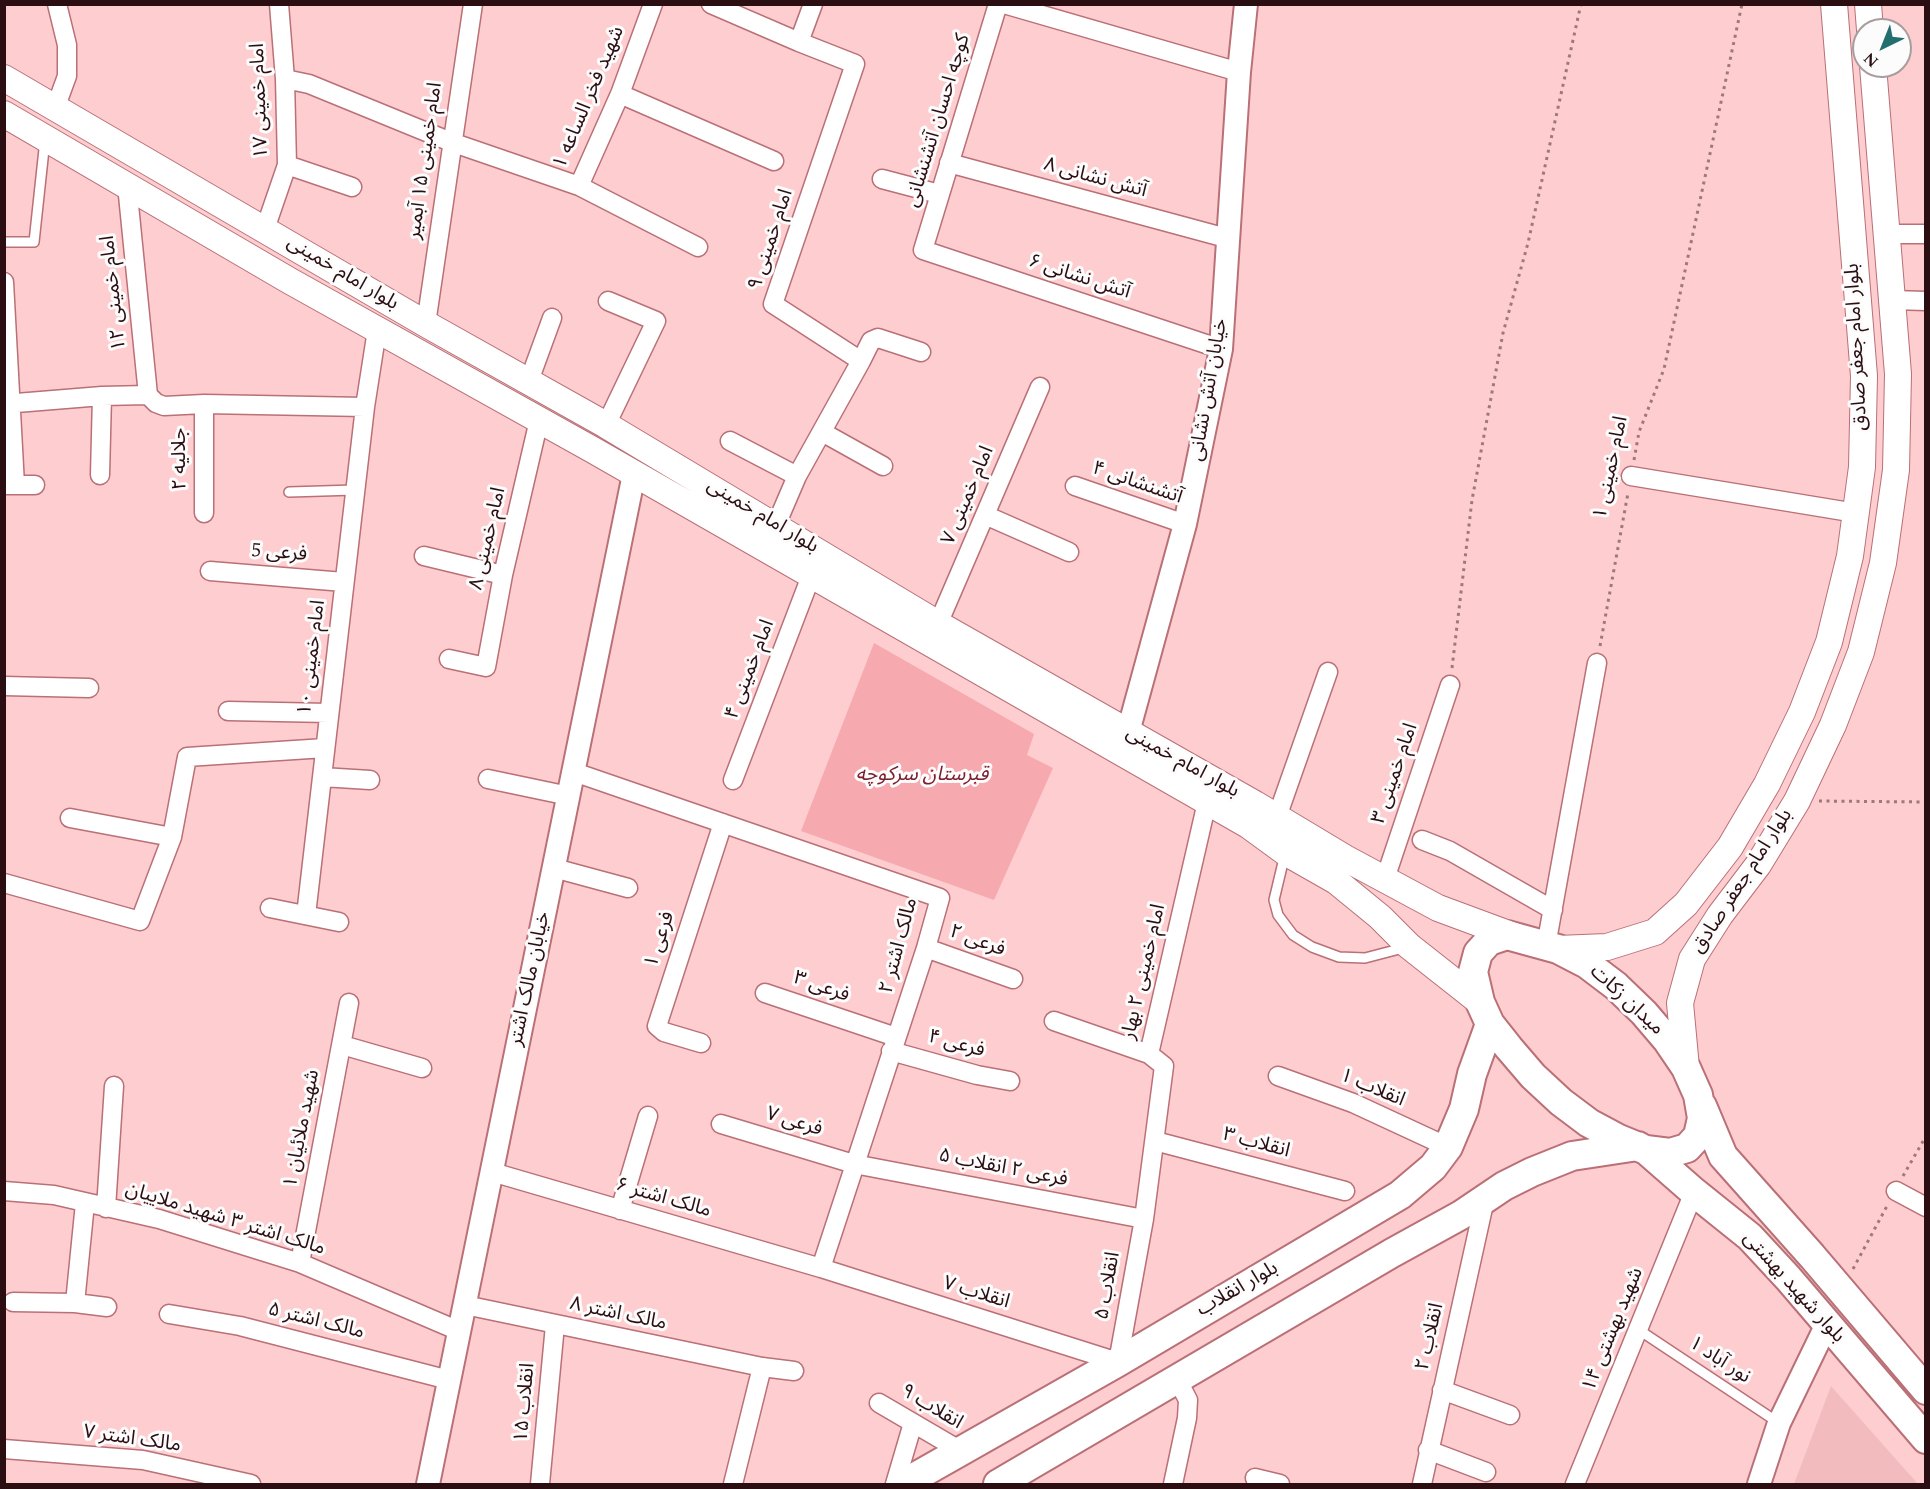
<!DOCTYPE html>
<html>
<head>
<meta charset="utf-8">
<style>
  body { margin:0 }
  #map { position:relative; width:1930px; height:1489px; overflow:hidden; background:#fecdcf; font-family:Spectral,serif }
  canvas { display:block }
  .frame { position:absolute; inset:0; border:6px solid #2a0e12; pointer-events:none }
  .north { position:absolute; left:1852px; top:18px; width:60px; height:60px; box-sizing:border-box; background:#fcfcfc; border:2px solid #a89d9e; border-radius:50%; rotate:223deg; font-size:16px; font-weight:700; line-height:24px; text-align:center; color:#2a0e12 }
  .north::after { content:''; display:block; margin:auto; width:21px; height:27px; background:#236e6e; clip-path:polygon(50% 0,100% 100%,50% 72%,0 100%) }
</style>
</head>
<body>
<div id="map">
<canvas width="1930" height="1489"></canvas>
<div class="frame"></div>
<div class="north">N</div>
</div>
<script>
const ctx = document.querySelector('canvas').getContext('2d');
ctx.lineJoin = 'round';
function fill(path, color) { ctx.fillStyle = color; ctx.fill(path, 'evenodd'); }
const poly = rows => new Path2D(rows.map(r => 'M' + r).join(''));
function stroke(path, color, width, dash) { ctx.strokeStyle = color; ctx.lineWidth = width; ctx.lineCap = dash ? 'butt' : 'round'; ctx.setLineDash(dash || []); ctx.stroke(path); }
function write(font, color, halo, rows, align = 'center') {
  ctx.font = font + ' Spectral,"Noto Sans Arabic",serif'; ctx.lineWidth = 6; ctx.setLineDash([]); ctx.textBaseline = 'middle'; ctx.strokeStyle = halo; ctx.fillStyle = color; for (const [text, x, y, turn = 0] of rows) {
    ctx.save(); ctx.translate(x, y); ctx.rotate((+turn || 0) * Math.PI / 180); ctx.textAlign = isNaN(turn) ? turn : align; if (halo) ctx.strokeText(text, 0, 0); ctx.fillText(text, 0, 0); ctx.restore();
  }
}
fill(poly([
  [1831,1386,1918,1484,1794,1484]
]), '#f2bcbf');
fill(poly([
  [874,643,1034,734,1027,755,1053,768,994,900,801,831]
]), '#f6aaaf');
const service = poly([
  [4,242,34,242,45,140],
  [289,492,355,490],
  [1285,854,1274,900,1278,915,1293,935,1312,947,1339,957,1365,958,1407,947],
  [1639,1330,1779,1423]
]);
const minor = poly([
  [711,4,799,42,855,64,773,304,861,361,797,476,776,525],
  [998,4,923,250,1221,349],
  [1004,4,1239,72],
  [799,42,813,4],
  [285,79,309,84,451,142,579,186,620,94,653,4],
  [620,94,774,161],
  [56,106,67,76,67,45,57,4],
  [949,163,1230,239],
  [287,165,352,187],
  [882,179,939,194],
  [127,185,148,395],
  [579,186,698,247],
  [265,229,287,165,285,79,279,4],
  [1886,234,1926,234],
  [4,282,15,485],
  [1892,300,1926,301],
  [426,324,473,4],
  [861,361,871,341,878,338,921,352],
  [529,381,552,318],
  [4,404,102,396,148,395,156,403,164,406,204,404,365,407],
  [204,404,204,513],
  [606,425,656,321,608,301],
  [822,432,883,466],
  [730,441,797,476],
  [100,475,102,396],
  [1631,476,1856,513],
  [4,485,35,485],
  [1075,486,1185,524],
  [985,515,1069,552],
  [424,556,503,575],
  [210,571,344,582],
  [938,624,1040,387],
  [449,659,486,667,503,575,539,420],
  [4,686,89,688],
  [228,711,329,713],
  [574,772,940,898,926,948,821,1268],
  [322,777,370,780],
  [488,779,569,796],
  [733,780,811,576],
  [1277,817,1328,672],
  [70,818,172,837],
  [1422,840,1450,851,1553,910],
  [554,868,628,888],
  [1385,879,1450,685],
  [4,883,140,921,172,837,187,757,325,748],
  [270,908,339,922],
  [306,915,365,407,377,330],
  [1546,946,1597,663],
  [926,948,1013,979],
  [765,993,896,1037],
  [1054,1021,1149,1054],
  [701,1043,664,1032,657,1026,723,823],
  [342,1045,422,1068],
  [891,1051,977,1075,1010,1081],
  [1278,1076,1353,1103,1448,1147],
  [721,1124,854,1164,1144,1219],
  [1155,1141,1345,1191],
  [492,1172,821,1268,1118,1362,1144,1219,1164,1066,1149,1054,1207,802],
  [4,1191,54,1195,159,1219,300,1263,459,1331],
  [1896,1191,1926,1207],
  [85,1203,75,1303,107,1307],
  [106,1208,114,1086],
  [620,1210,648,1116],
  [300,1263,349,1003],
  [13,1302,75,1303],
  [465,1305,762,1367,794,1371],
  [169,1314,240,1326,449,1380],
  [1442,1390,1510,1415],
  [879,1403,961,1451],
  [4,1449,143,1460,251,1484],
  [1428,1450,1486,1472],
  [1255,1478,1280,1484],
  [540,1484,555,1325],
  [733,1484,762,1367],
  [895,1484,913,1423],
  [1173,1484,1187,1418,1188,1400,1177,1379],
  [1422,1484,1485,1199],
  [1575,1484,1694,1192]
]);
const tertiary = poly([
  [1128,732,1185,524,1221,349,1239,72,1246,4],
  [428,1484,634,474],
  [1759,1484,1779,1423,1827,1324]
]);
const secondary = poly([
  [1868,4,1870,30],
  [4,78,426,324,606,425,938,624,1255,804,1345,858,1438,908,1519,938],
  [4,114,290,281,593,450,1248,825,1285,852,1336,881,1380,917,1409,946,1480,1002],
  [1558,949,1607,947,1655,932,1686,904,1730,847,1767,784,1802,712,1829,642,1850,556,1862,467,1864,376,1834,4],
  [1686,1068,1680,1003,1692,959,1720,915,1758,865,1797,801,1833,725,1861,652,1883,563,1896,470,1898,374,1873,66]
]);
const primary = poly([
  [1507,935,1558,949,1587,964,1616,986,1644,1013,1667,1040,1686,1068,1698,1095,1702,1118,1698,1136,1687,1148,1670,1153,1646,1150,1619,1139,1589,1123,1561,1102,1533,1076,1509,1048,1490,1024,1480,1002,1473,972,1478,953,1489,941,1507,935],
  [1702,1106,1723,1156,1812,1256,1926,1390],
  [1646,1150,1694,1192,1750,1237,1788,1278,1926,1439],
  [903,1484,1118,1362,1400,1195,1433,1167,1448,1147,1464,1109,1472,1074,1490,1024],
  [998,1484,1392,1253,1461,1215,1504,1186,1532,1172,1572,1156,1638,1146]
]);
stroke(service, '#b97076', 12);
stroke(minor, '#b97076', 21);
stroke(tertiary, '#b97076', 26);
stroke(secondary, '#b97076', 28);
stroke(primary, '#b97076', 32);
stroke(poly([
  [1634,460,1639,432,1664,369,1742,4],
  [1600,646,1628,493],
  [1452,668,1472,500,1503,333,1528,243,1581,4],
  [1819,801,1926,802],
  [1903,1176,1926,1136],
  [1853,1269,1887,1206]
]), '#9f787b', 3, [3, 4.5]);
stroke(service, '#fff', 9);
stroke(minor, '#fff', 18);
stroke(tertiary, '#fff', 22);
stroke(secondary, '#fff', 26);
stroke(primary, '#fff', 28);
write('20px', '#2a0e12', '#fcfcfc', [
  ["شهید فخر الساعه ۱",590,98,-67],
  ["امام خمینی ۱۷",261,101,-92],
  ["کوچه احسان آتشنشانی",939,121,-73],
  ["امام خمینی ۱۵ آبمیر",426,161,-82],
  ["آتش نشانی ۸",1095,179,15],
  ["امام خمینی ۹",772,240,-72],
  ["بلوار امام خمینی",342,274,31],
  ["آتش نشانی ۶",1079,278,18],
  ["امام خمینی ۱۲",115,293,-96],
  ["بلوار امام جعفر صادق",1858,347,-93],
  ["خیابان آتش نشانی",1210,390,-80],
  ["جلالیه ۲",181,459,-90],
  ["امام خمینی ۱",1612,468,-78],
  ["آتشنشانی ۴",1137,484,19],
  ["امام خمینی ۷",969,496,-67],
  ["بلوار امام خمینی",762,517,31],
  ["امام خمینی ۸",489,539,-77],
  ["فرعی 5",279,554,4],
  ["امام خمینی ۱۰",313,658,-83],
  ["امام خمینی ۴",751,670,-69],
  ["بلوار امام خمینی",1182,763,29],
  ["امام خمینی ۳",1396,774,-71],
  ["بلوار امام جعفر صادق",1743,882,-57],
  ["فرعی ۱",661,940,-72],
  ["فرعی ۲",977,942,20],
  ["مالک اشتر ۲",900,946,-75],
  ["امام خمینی ۲ بهار",1145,972,-77],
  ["خیابان مالک اشتر",531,979,-78],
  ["فرعی ۳",821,988,19],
  ["میدان زکات",1626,1001,43],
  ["فرعی ۴",956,1045,15],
  ["انقلاب ۱",1372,1089,23],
  ["فرعی ۷",794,1123,17],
  ["شهید ملائیان ۱",303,1129,-79],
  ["انقلاب ۳",1256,1144,15],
  ["فرعی ۲ انقلاب ۵",1003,1169,11],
  ["مالک اشتر ۶",663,1199,16],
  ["مالک اشتر ۳ شهید ملاییان",225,1220,17],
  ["انقلاب ۵",1109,1286,-80],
  ["بلوار شهید بهشتی",1793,1288,48],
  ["بلوار انقلاب",1238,1290,-30],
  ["انقلاب ۷",976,1294,17],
  ["مالک اشتر ۸",618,1315,12],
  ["مالک اشتر ۵",316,1322,14],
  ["شهید بهشتی ۱۴",1614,1330,-68],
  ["انقلاب ۲",1431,1337,-77],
  ["نور آباد ۱",1719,1361,33],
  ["انقلاب ۱۵",526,1403,-85],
  ["انقلاب ۹",931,1408,31],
  ["مالک اشتر ۷",132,1440,8]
]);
write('italic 20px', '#7c2031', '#fcfcfc', [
  ["قبرستان سرکوچه",922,776]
]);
</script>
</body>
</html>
